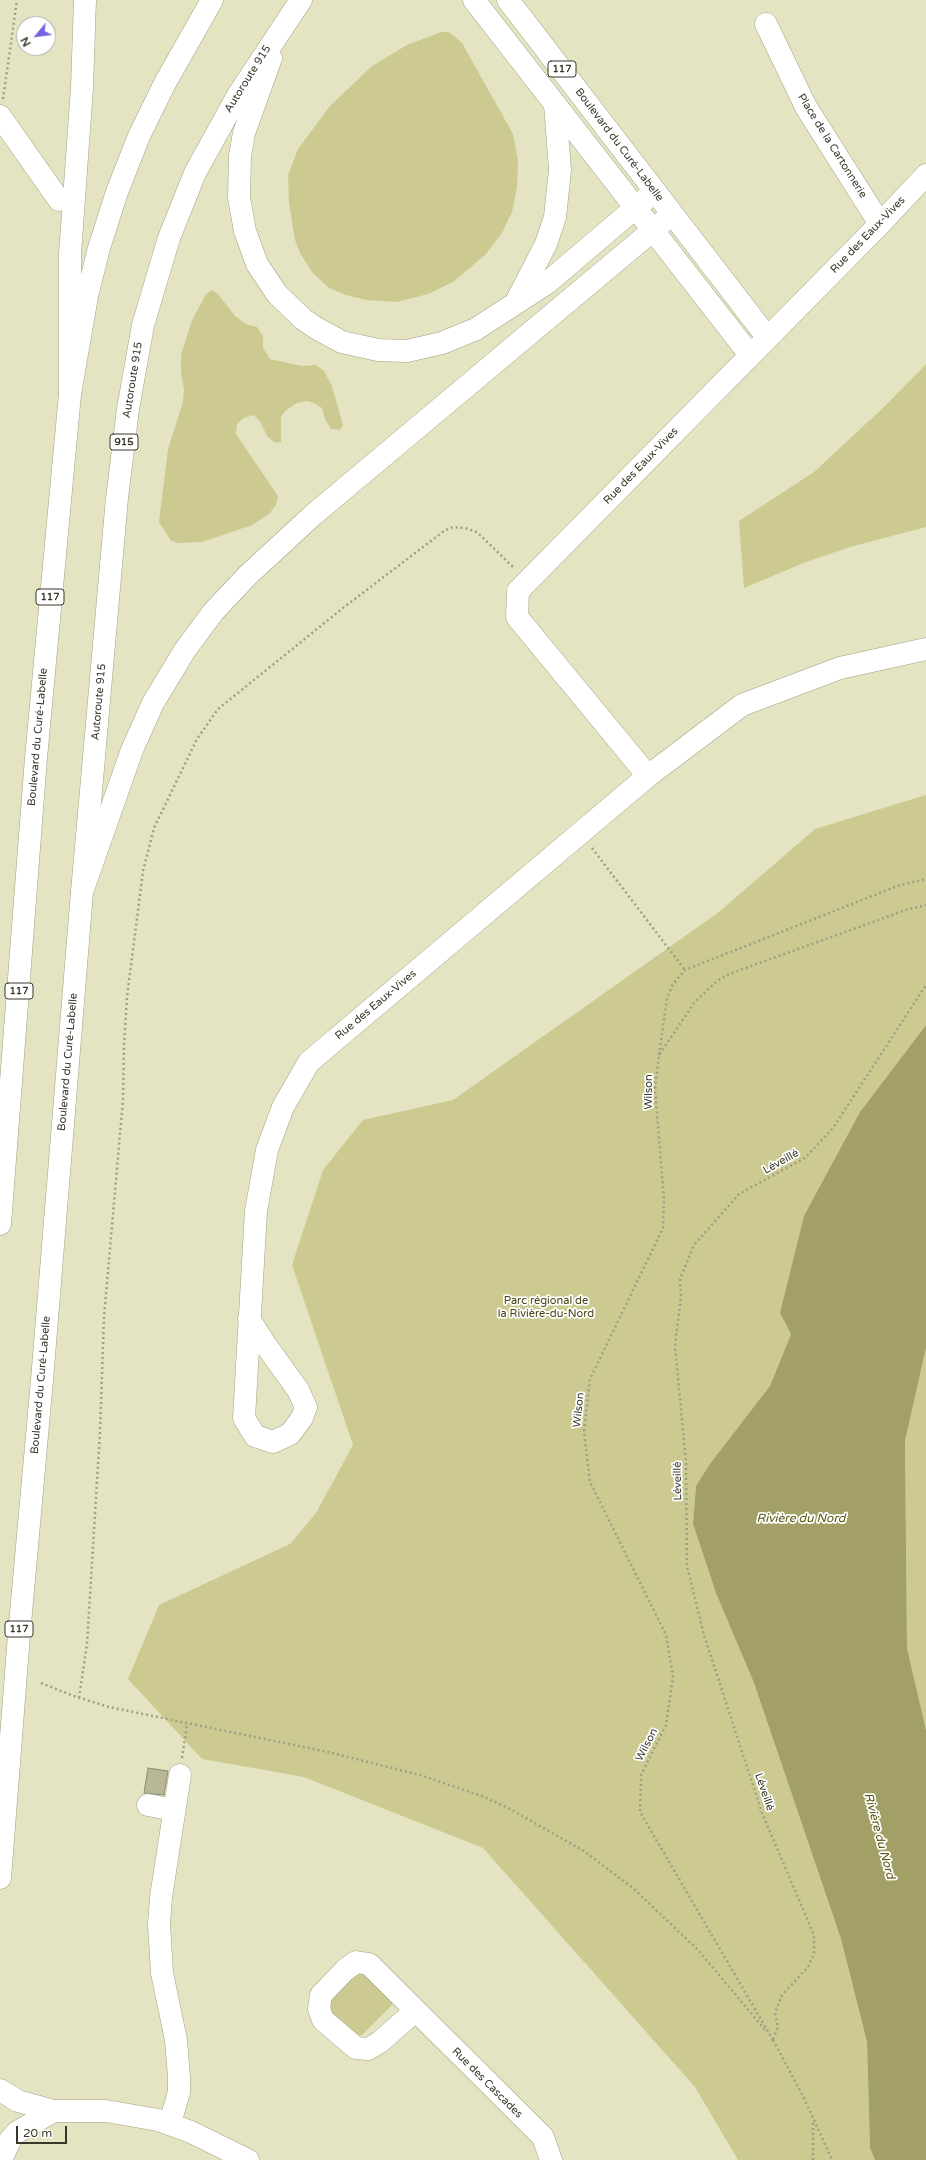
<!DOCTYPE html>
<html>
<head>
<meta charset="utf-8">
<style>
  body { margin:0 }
  #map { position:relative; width:926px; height:2160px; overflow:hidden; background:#e4e4c2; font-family:"Varela Round",sans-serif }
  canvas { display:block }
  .north { position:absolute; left:16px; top:16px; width:40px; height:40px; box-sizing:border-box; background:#fff; border:1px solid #afafaa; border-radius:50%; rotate:241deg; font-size:11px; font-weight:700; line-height:16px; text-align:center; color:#38372a }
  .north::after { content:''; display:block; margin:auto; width:14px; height:18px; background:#7766e0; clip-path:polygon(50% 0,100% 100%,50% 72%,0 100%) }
  .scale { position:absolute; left:16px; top:2126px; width:51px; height:18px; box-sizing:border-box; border:2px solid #38372a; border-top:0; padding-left:5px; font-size:12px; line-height:14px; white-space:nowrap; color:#38372a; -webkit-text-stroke:3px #fff; paint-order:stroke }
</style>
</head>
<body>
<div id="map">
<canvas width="926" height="2160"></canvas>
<div class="north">N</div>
<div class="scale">20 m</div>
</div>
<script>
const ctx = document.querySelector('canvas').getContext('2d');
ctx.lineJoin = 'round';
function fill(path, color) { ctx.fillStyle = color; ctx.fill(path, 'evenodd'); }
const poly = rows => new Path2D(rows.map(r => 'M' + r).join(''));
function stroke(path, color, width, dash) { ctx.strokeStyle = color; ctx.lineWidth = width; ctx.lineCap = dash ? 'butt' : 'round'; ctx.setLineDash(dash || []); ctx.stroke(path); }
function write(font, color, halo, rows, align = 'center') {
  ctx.font = font + ' "Varela Round",sans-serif'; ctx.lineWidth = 3.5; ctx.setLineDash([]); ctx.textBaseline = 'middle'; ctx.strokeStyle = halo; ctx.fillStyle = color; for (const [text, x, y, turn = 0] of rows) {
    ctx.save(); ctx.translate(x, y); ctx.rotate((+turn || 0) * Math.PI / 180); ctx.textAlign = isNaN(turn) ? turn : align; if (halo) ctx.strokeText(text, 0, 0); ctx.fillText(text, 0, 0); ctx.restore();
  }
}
fill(poly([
  [441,32,449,32,462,43,513,134,518,161,517,187,512,212,502,233,485,255,453,282,428,294,397,302,366,300,346,295,329,288,312,272,300,253,295,240,289,203,288,175,298,149,330,106,372,66,407,45],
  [212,290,218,294,235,316,246,324,257,327,263,336,263,348,270,359,302,366,316,365,324,371,332,386,343,425,340,430,331,429,325,419,322,408,314,403,307,401,297,403,285,411,281,417,281,442,275,443,267,436,261,423,254,415,244,418,237,424,236,434,278,496,276,505,269,514,252,525,202,542,179,543,171,541,159,522,168,449,183,402,184,390,181,372,181,355,192,320,206,294],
  [926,364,926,527,850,547,806,562,744,588,739,521,814,472,884,407],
  [926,795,926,1025,860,1112,780,1313,791,1334,770,1386,696,1486,693,1524,714,1587,754,1683,841,1939,867,2042,870,2148,875,2160,738,2160,695,2087,483,1848,304,1777,202,1759,128,1679,159,1605,290,1544,316,1513,353,1445,292,1265,323,1170,363,1120,453,1100,719,912,815,829],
  [926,1348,926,1730,907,1648,905,1441],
  [358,1968,392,2000,392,2005,362,2035,356,2037,330,2014,327,1998]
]), '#ccca91');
fill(poly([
  [926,1025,926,1348,905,1441,907,1648,926,1730,926,2160,875,2160,870,2148,867,2042,841,1939,754,1683,716,1593,693,1524,696,1486,710,1464,770,1386,791,1334,780,1313,804,1216,860,1112]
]), '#a3a067');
const building = poly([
  [148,1768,168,1771,164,1795,144,1793,148,1768]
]);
fill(building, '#b8b797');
stroke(building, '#8e8d6e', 1);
const minor = poly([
  [766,24,806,107,880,224],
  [0,116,59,200],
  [648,776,517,617,518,591,880,224,926,175],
  [249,1319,265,1344,298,1390,306,1407,302,1418,290,1434,273,1442,255,1436,244,1418,256,1211,267,1150,283,1107,309,1062,648,776,742,705,840,668,926,649],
  [148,1805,174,1810],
  [415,2011,380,2042,368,2049,356,2048,323,2020,319,2009,321,1995,345,1970,356,1962,369,1964,543,2137,551,2160],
  [54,2111,106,2111,158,2120,191,2132,248,2160],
  [170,2123,179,2092,179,2077,176,2040,162,1973,159,1924,161,1897,180,1775]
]);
const major = poly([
  [474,0,750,355],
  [508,0,767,337],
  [0,1224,36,758,70,394,70,254,82,88,85,0],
  [0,1878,19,1635,42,1380,82,892,132,750,153,703,185,650,214,611,248,575,313,515,671,215],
  [0,2090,18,2101,54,2111],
  [1,2160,10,2140,17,2132,54,2111]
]);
const highway = poly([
  [271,58,244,133,240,156,239,198,245,231,257,264,277,294,303,319,316,328,342,342,378,350,407,351,442,343,476,329,547,283,654,192],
  [516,302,546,244,555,217,560,170,555,104],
  [70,394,87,296,99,248,117,192,139,136,165,83,212,0],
  [82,892,117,498,128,409,143,325,169,238,195,173,238,95,301,0]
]);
stroke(minor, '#a3a283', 23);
stroke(major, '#a3a283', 23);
stroke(highway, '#a3a283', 23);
stroke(poly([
  [3,99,17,0],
  [592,848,685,970],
  [659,1055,667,998,673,984,685,970,900,885,926,879],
  [41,1683,74,1696,109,1707,328,1752,420,1775,482,1796,510,1809,584,1851,634,1889,698,1950,766,2031],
  [79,1698,87,1644,100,1432,104,1317,123,1100,124,1045,127,997,143,871,154,828,197,739,218,709,343,608,444,531,453,527,465,528,477,532,514,568],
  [182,1758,187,1725],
  [773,2039,778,2027,775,2013,782,1995,808,1967,814,1954,814,1935,762,1813,704,1635,687,1566,686,1462,675,1346,681,1296,680,1279,694,1245,739,1194,805,1158,833,1128,926,985],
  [773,2040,640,1812,641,1775,666,1725,673,1677,666,1635,590,1482,584,1431,590,1379,663,1228,664,1200,655,1089,659,1055,694,1003,717,981,729,974,906,910,926,905],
  [773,2040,803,2096,832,2160],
  [813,2160,813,2123]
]), '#9f9f85', 2.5, [2, 3]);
stroke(minor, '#fff', 22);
stroke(major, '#fff', 22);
stroke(highway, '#fff', 22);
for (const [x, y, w] of [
  [562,69,28],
  [124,442,28],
  [50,597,28],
  [19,991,28],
  [19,1629,28]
]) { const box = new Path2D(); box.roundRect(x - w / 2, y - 8, w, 16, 3); ctx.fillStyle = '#fff'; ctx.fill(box); stroke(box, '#38372a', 1); }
write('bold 10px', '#38372a', null, [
  ["117",562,69],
  ["915",124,442],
  ["117",50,597],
  ["117",19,991],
  ["117",19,1629]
]);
write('11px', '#38372a', '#fff', [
  ["Autoroute 915",248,79,-58],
  ["Boulevard du Curé-Labelle",619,145,53],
  ["Place de la Cartonnerie",832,146,58],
  ["Rue des Eaux-Vives",868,235,-46],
  ["Autoroute 915",133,380,-81],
  ["Rue des Eaux-Vives",641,466,-46],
  ["Autoroute 915",99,702,-85],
  ["Boulevard du Curé-Labelle",38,737,-85],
  ["Rue des Eaux-Vives",376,1005,-40],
  ["Boulevard du Curé-Labelle",68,1062,-85],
  ["Wilson",649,1092,-90],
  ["Léveillé",781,1162,-29],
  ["Boulevard du Curé-Labelle",41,1385,-85],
  ["Wilson",579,1410,-84],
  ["Léveillé",678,1481,-91],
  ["Wilson",647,1745,-63],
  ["Léveillé",764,1792,71],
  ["Rue des Cascades",487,2083,45]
]);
write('11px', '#464315', '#fff', [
  ["Parc régional de",546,1301],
  ["la Rivière-du-Nord",546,1314]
]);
write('italic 12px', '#595610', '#fff', [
  ["Rivière du Nord",801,1519],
  ["Rivière du Nord",879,1836,75]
]);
</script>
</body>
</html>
